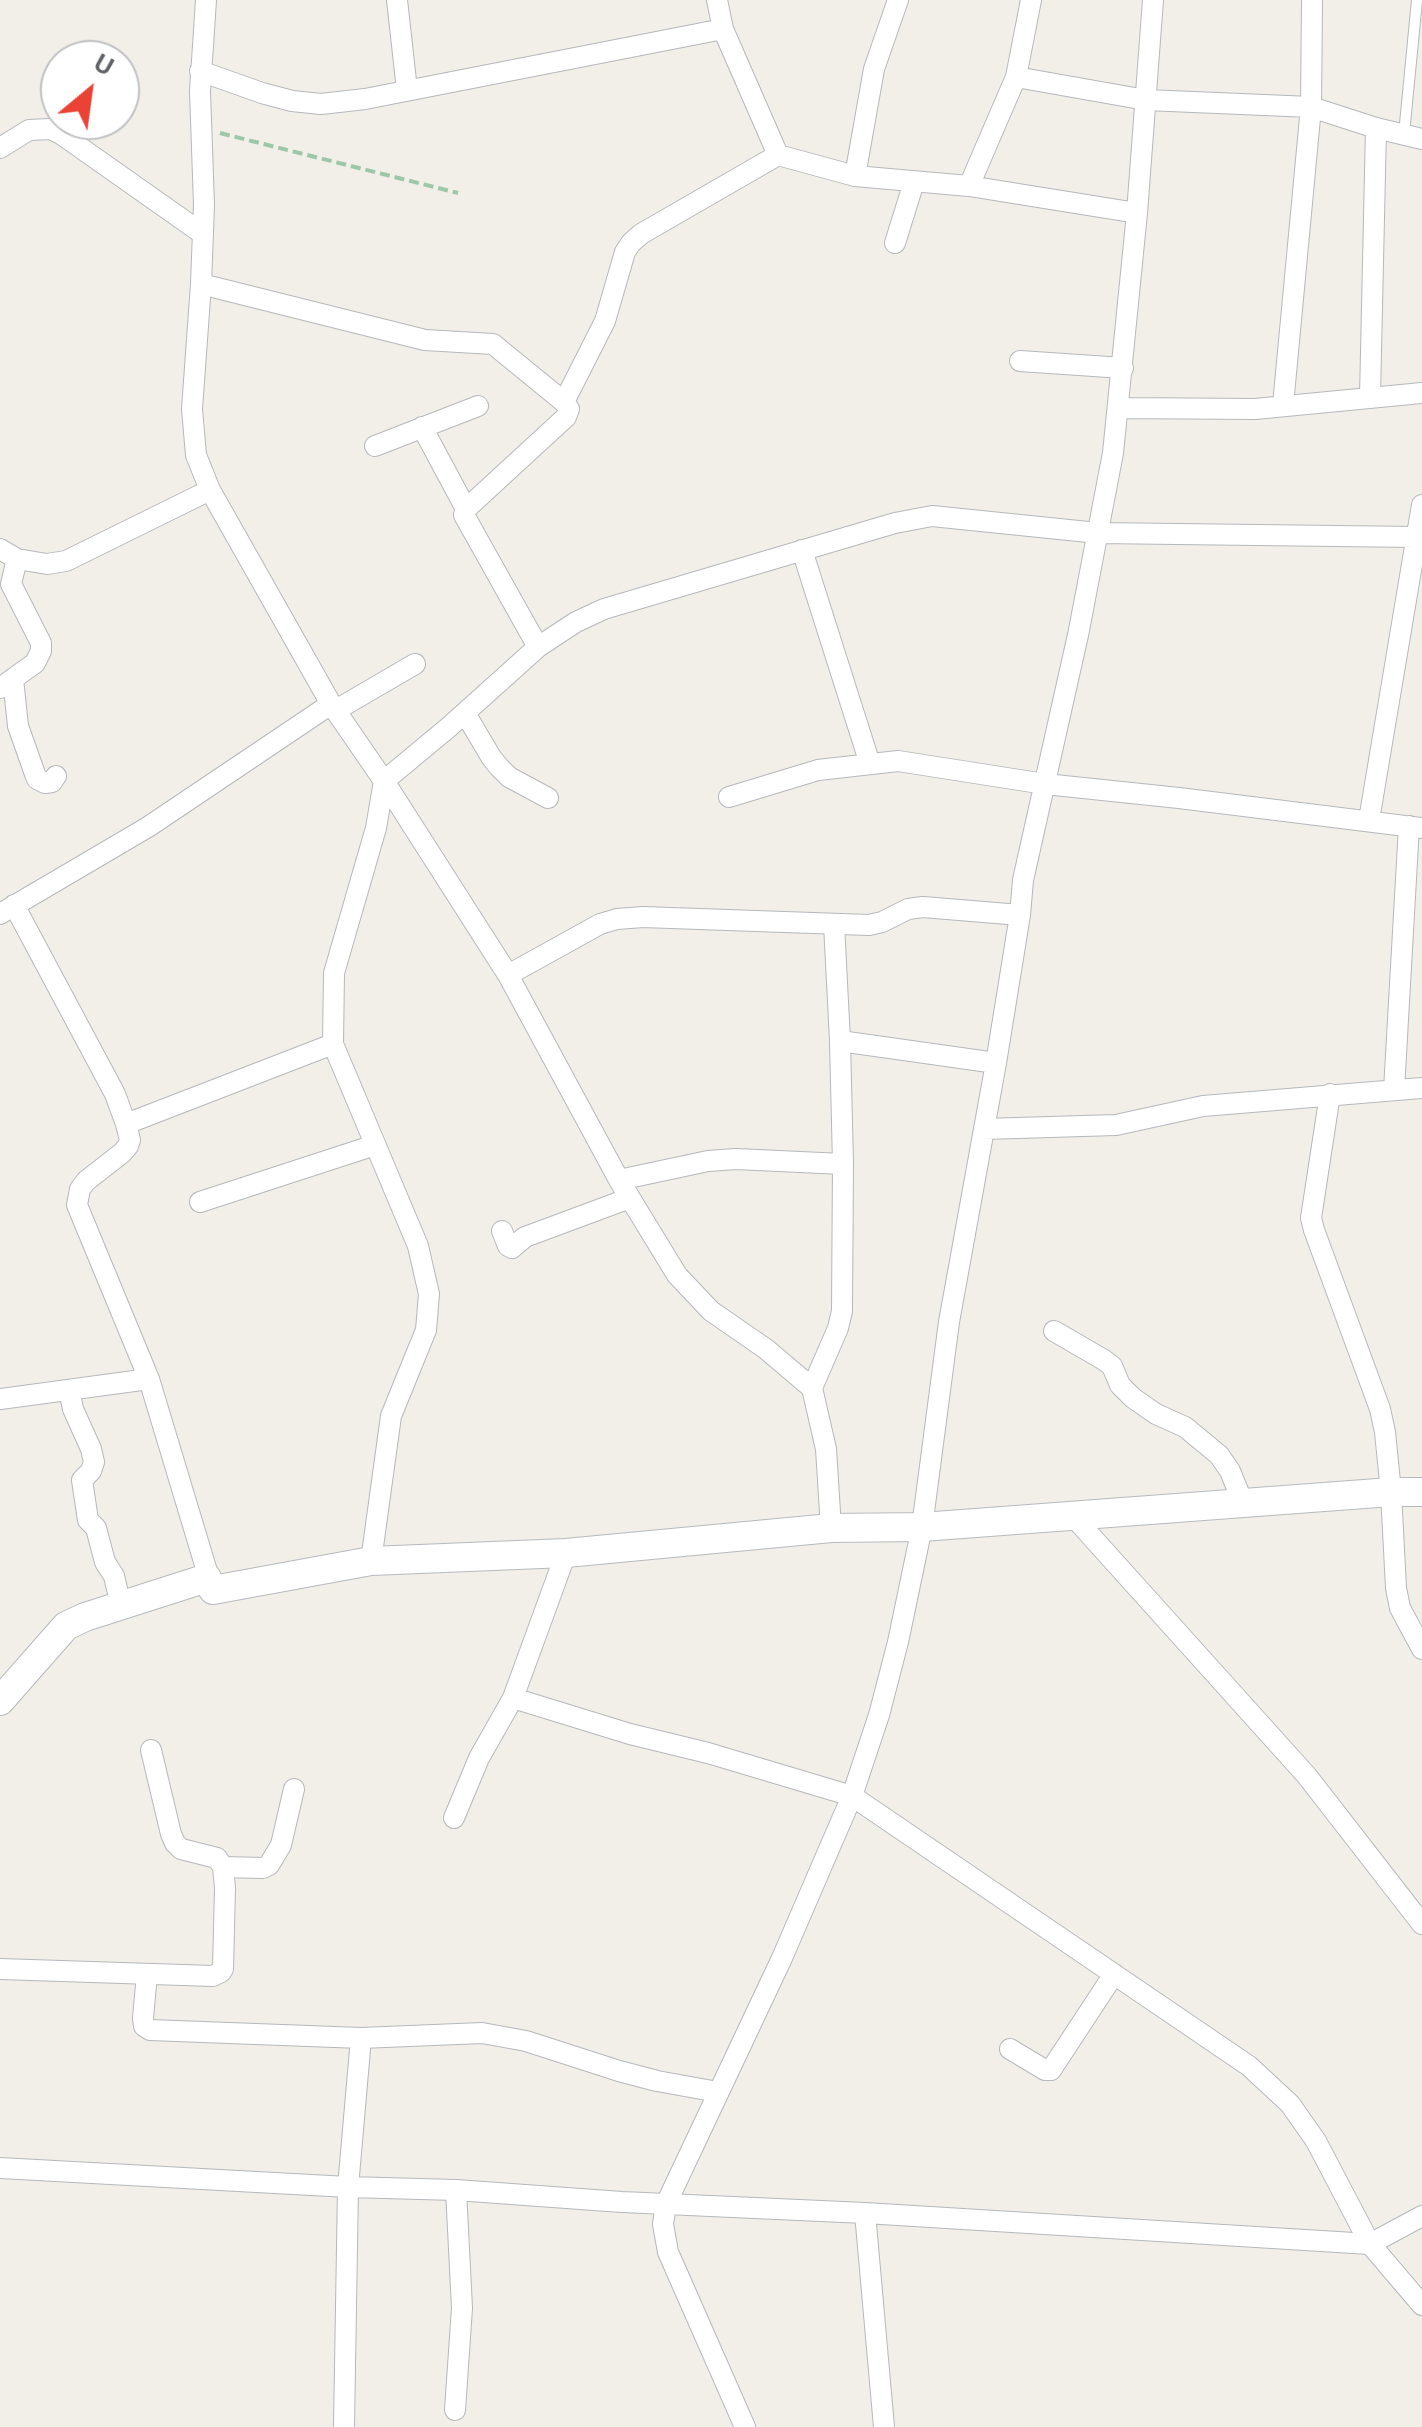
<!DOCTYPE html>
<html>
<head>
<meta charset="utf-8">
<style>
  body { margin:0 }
  #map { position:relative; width:1422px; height:2427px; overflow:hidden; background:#f1efe8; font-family:"Alegreya Sans",sans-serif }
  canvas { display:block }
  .north { position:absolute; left:40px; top:40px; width:100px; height:100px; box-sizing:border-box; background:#fff; border:2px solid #bfc1c3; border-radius:50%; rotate:29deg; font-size:28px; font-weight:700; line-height:40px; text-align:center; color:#5f6368 }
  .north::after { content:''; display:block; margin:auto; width:35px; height:45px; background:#ea4335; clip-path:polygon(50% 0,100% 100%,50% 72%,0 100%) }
</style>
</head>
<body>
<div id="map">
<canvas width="1422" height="2427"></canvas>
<div class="north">U</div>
</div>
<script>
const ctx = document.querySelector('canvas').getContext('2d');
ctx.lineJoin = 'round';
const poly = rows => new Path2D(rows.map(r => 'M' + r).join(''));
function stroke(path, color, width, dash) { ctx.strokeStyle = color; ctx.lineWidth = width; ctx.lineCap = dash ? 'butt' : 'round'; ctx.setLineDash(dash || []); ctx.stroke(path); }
const lane = poly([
  [1404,134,1417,0]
]);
const street = poly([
  [206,0,200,91,204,205,201,284,192,409,196,455,210,490,331,704,384,781,376,828,334,973,333,1044,418,1246,429,1294,426,1330,391,1416,371,1561],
  [397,0,407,90],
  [717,0,723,29,778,155,855,176,969,186,1137,213],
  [200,71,262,93,292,101,321,104,365,99,723,29],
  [1016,77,1146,100,1311,107,1376,128,1422,139],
  [0,148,29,130,50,129,61,134,203,234],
  [855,176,874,69,898,0],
  [969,186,1016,77,1031,0],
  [895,243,914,182],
  [201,284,425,340,493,344,564,402,569,409,566,417,466,509,464,515,538,647],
  [1020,361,1123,368],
  [1370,397,1376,128],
  [564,402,605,321,625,252,631,243,641,234,778,155],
  [1283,405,1311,107,1312,0],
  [1119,408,1255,409,1422,393],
  [422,427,466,509],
  [375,446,478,406],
  [0,549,17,559,47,564,66,561,210,490],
  [802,550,870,764],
  [13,679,18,726,35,774,37,779,45,783,52,782,56,776],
  [0,688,35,663,41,651,41,643,11,584,17,559],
  [336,710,415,664],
  [465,713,491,757,499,767,509,777,548,798],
  [729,797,818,770,898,761,1045,784,1179,798,1422,828],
  [1369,820,1422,505],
  [14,905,115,1094,126,1124,130,1140,128,1146,122,1153,86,1181,80,1189,77,1205,149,1379,212,1588],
  [0,914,148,827,331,704],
  [508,975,600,924,617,919,643,917,869,925,882,922,908,909,923,907,1020,915],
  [840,1041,996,1063],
  [1394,1090,1409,826],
  [1330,1094,1311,1218,1314,1230,1380,1409,1385,1432,1391,1492,1396,1588,1400,1608,1422,1649],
  [126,1124,333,1044],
  [984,1129,1116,1125,1203,1106,1422,1088],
  [619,1180,708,1161,736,1159,843,1164],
  [200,1202,375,1145],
  [502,1231,508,1246,512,1248,525,1237,630,1198],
  [1054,1331,1104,1360,1112,1366,1120,1385,1133,1398,1156,1414,1185,1427,1219,1455,1230,1471,1243,1503],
  [812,1388,838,1328,842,1311,843,1164,840,1041,834,924],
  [69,1390,73,1409,91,1449,94,1462,91,1471,82,1480,88,1520,96,1528,105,1562,114,1576,121,1606],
  [0,1399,149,1379],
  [1072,1515,1307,1776,1422,1924],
  [831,1528,826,1449,812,1388,766,1349,711,1311,677,1275,619,1180,508,975,384,781,449,727,538,647,576,622,604,609,895,523,932,516,1098,533,1416,537],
  [513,1698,630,1734,708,1753,852,1796,1249,2066,1290,2104,1316,2141,1370,2244,1422,2305],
  [454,1818,479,1758,513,1698,566,1553],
  [223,1867,263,1868,269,1865,281,1845,294,1789],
  [0,1969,213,1976,221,1972,223,1969,225,1888,223,1867,217,1858,181,1849,175,1843,171,1834,151,1750],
  [147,1974,143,2018,144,2026,150,2030,361,2038,482,2033,526,2041,619,2071,657,2081,718,2092],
  [1010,2049,1045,2070,1051,2070,1114,1974],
  [0,2168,348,2187,456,2190,622,2202,865,2213,1370,2244,1422,2216],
  [865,2213,884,2427],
  [455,2410,462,2308,456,2190],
  [344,2427,348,2187,361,2038],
  [745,2427,668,2252,663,2224,666,2204,782,1958,852,1796,879,1715,898,1642,922,1527,949,1322,996,1063,1020,915,1023,880,1078,635,1113,453,1137,213,1153,0]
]);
const secondary = poly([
  [0,1701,66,1626,85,1617,207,1578,213,1590,371,1561,566,1553,831,1528,922,1527,1391,1492,1422,1492]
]);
stroke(lane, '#b5b8bc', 12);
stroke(street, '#b5b8bc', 22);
stroke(secondary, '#b6babf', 30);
stroke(poly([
  [220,133,458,193]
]), '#9cc7a9', 4, [10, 5]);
stroke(lane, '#fff', 10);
stroke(street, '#fff', 20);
stroke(secondary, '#fff', 28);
</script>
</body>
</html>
